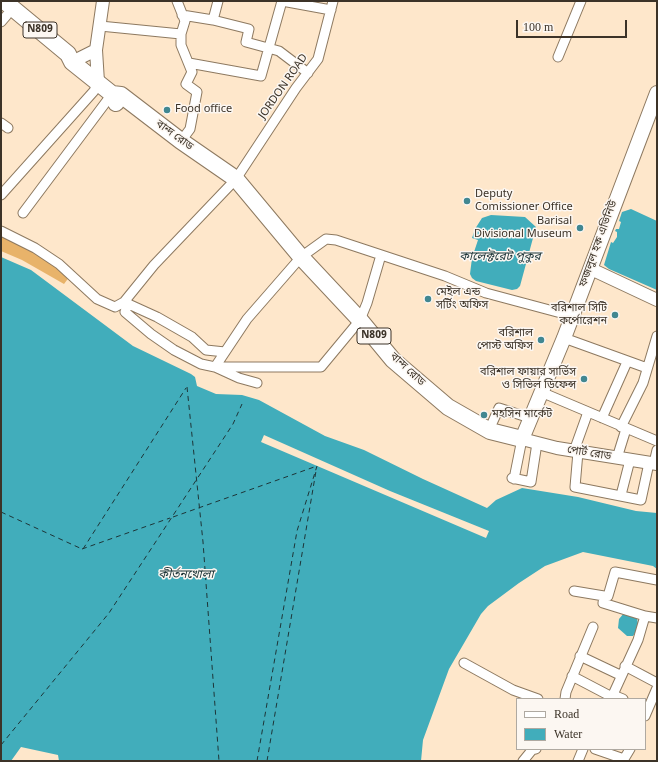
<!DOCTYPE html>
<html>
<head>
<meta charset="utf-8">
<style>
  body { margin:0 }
  #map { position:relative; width:658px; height:762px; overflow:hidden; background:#fee7cb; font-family:Georgia,serif }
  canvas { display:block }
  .frame { position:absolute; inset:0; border:2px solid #3c3328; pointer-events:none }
  .legend { position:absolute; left:516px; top:698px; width:130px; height:52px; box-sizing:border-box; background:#fcf7f2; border:1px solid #afa9a1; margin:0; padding:5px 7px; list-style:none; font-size:12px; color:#3c3328 }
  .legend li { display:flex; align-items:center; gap:8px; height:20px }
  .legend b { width:20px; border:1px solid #afa9a1 }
  .scale { position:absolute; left:516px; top:20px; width:111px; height:18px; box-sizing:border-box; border:2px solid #3c3328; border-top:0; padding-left:5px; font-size:12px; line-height:14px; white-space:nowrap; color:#3c3328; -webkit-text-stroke:3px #fcf7f2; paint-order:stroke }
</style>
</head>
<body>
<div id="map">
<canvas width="658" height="762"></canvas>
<div class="frame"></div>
<ul class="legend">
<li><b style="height:5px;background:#fff"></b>Road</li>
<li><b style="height:11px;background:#41adbb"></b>Water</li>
</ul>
<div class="scale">100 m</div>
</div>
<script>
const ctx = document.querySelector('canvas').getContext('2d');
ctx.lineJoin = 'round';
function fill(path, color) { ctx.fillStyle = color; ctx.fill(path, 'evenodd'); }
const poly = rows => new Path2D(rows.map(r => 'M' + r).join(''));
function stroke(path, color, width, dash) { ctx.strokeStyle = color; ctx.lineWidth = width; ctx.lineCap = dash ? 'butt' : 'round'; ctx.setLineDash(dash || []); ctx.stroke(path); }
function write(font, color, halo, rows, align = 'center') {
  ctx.font = font + ' Georgia,"Noto Sans Bengali",serif'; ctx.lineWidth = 3; ctx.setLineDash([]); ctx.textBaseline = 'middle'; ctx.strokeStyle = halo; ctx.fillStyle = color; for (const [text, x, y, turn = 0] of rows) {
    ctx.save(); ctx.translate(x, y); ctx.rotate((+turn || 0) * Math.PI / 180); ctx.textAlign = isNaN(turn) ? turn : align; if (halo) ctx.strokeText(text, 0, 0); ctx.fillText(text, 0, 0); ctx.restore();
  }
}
fill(poly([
  [1,234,36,253,70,276,64,284,22,260,1,251]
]), '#e8b36a');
fill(poly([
  [631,209,657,221,657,290,609,269,604,265,611,242,613,243,617,237,617,232,615,231,616,229,619,229,621,222,619,221,622,212],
  [491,215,525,217,536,227,520,286,517,289,512,290,476,281,472,278,470,274,472,258,478,240,472,238,475,229,482,218],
  [1,257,31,270,133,346,191,374,195,377,197,386,216,394,242,395,259,400,325,436,364,450,423,479,487,508,496,500,522,488,578,497,636,511,657,513,657,569,653,566,583,552,545,566,519,583,488,606,481,614,449,669,423,740,421,761,59,761,58,755,21,747,11,761,1,761],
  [624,613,634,616,637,619,639,627,633,636,627,636,618,628,619,619]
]), '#41adbb');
fill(poly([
  [264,435,390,491,489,531,486,538,261,442]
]), '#fee7cb');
stroke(poly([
  [187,387,203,542,219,761],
  [1,512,82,549],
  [173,517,317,466],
  [82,549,170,518],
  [83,549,186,388],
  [1,745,109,613,233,424,242,404],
  [257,761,297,531,317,466],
  [267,761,316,471]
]), '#1d3538', 1, [5, 4]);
const street = poly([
  [177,1,185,21,181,34,181,45,192,72,186,84,197,92,190,129,181,141],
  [182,15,213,20,218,1],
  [213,20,249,29,246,42,279,51,308,73],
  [1,22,7,15],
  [100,26,181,34],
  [558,57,581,1],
  [189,63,261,76,282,1,331,10],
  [1,123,8,128],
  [1,195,94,91,98,82],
  [23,213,112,94],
  [1,231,35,248,59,264,97,299,115,307,124,302,154,265,236,179,296,88,318,59,333,1],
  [124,302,157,317,192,337,206,350,225,352],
  [128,303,125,312,151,334,174,350,201,364,215,367,239,378,257,383],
  [564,338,647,368],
  [215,367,247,319,301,257,326,239,336,240,445,276,486,293,572,316],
  [215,367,321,367,360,320,367,303,381,255],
  [541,392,657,441],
  [602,418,627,362],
  [621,427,643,383,657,336],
  [489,430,499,408,530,418],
  [574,451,588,412],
  [578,452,575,487,641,500,649,463],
  [617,458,626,429],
  [654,463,657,450],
  [512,478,531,482,537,443],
  [514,479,522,439],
  [621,495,630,460],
  [574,591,604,596],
  [645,616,603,603,604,596,608,596,615,572,657,580],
  [580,656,620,675],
  [464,663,513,690,538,699],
  [625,666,657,683],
  [572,676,612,697],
  [613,695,623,699],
  [565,699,566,692,593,627],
  [611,699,638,640,645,616,657,618],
  [645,716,657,688],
  [595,749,624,759,630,749],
  [523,761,532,750,536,749],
  [578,761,583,749]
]);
const secondary = poly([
  [72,62,96,50],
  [98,82,96,50,103,1],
  [591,269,657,300],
  [522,439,557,448,657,464]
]);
const primary = poly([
  [522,439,564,338,657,93]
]);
const highway = poly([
  [4,1,68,54,72,62,112,94,116,103],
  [112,94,121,95,181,141,236,179,301,257,360,320,393,360,448,407,490,431,522,439]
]);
stroke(street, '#8d7960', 11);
stroke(secondary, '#8d7960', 14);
stroke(primary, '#8d7960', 16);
stroke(highway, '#8d7960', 18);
stroke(street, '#fff', 9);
stroke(secondary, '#fff', 12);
stroke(primary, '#fff', 14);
stroke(highway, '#fff', 16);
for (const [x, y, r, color] of [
  [167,110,4,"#418791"],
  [467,201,4,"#418791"],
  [580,228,4,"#418791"],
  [428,299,4,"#418791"],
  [615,315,4,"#418791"],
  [541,340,4,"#418791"],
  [584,379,4,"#418791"],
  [484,415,4,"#418791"]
]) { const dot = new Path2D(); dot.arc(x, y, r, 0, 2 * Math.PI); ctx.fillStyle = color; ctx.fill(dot); stroke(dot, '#fcf7f2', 1.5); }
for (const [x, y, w] of [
  [40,30,34],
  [374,336,34]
]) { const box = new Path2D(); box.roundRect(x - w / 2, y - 8, w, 16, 3); ctx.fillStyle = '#fcf7f2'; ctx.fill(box); stroke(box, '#3c3328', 1); }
write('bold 10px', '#3c3328', null, [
  ["N809",40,30],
  ["N809",374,336]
]);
write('11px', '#3c3328', '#fcf7f2', [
  ["JORDON ROAD",284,87,-55],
  ["বান্দ রোড",174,136,36],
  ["ফজলুল হক এভিনিউ",599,244,-70],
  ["বান্দ রোড",407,370,43],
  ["পোর্ট রোড",589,454,9]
]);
write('11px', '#3c3328', '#fcf7f2', [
  ["Food office",175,110],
  ["Deputy",475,195],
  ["Comissioner Office",475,208],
  ["Barisal",572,222,"right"],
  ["Divisional Museum",572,235,"right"],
  ["মেইল এন্ড",436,293],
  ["সর্টিং অফিস",436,306],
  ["বরিশাল সিটি",607,309,"right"],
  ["কর্পোরেশন",607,322,"right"],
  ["বরিশাল",533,334,"right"],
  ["পোস্ট অফিস",533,347,"right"],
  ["বরিশাল ফায়ার সার্ভিস",576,373,"right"],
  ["ও সিভিল ডিফেন্স",576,386,"right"],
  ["মহসিন মার্কেট",492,415]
], 'left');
write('italic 12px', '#1d3538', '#fcf7f2', [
  ["কালেক্টরেট পুকুর",500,258],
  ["কীর্তনখোলা",186,576]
]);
</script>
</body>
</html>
